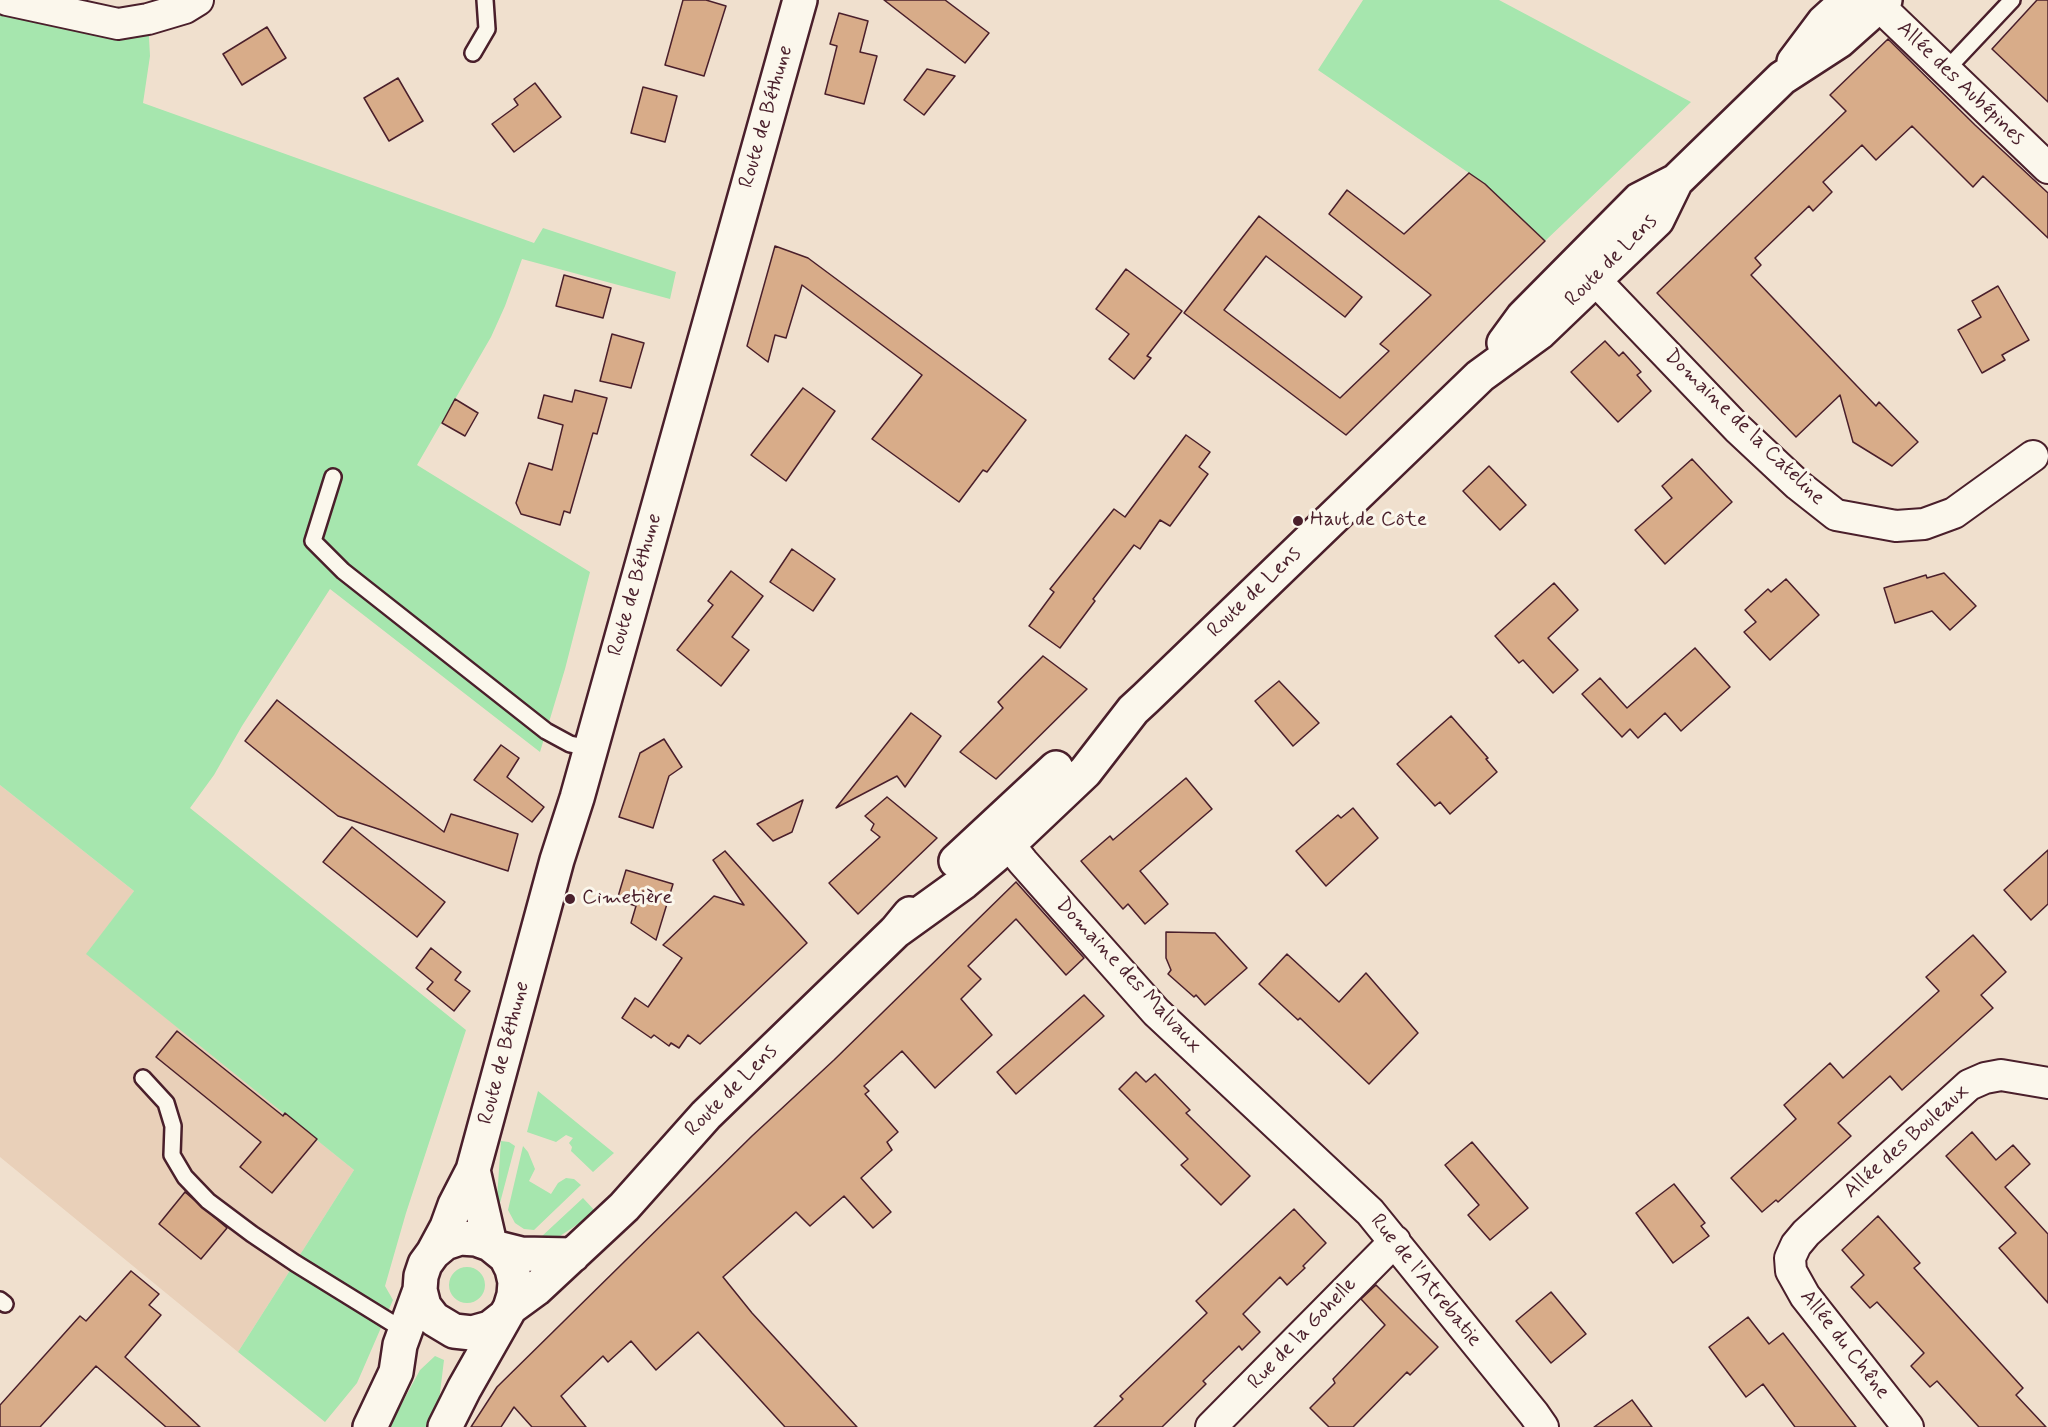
<!DOCTYPE html>
<html>
<head>
<meta charset="utf-8">
<style>
  body { margin:0 }
  canvas { display:block; background:#f0e0ce }
</style>
</head>
<body>
<canvas width="2048" height="1427"></canvas>
<script>
const ctx = document.querySelector('canvas').getContext('2d');
ctx.lineJoin = 'round';
function fill(path, color) { ctx.fillStyle = color; ctx.fill(path, 'evenodd'); }
const poly = rows => new Path2D(rows.map(r => 'M' + r).join(''));
function stroke(path, color, width, dash) { ctx.strokeStyle = color; ctx.lineWidth = width; ctx.lineCap = dash ? 'butt' : 'round'; ctx.setLineDash(dash || []); ctx.stroke(path); }
function write(font, color, halo, rows, align = 'center') {
  ctx.font = font + ' Mynerve,sans-serif'; ctx.lineWidth = 6; ctx.setLineDash([]); ctx.textBaseline = 'middle'; ctx.strokeStyle = halo; ctx.fillStyle = color; for (const [text, x, y, turn = 0] of rows) {
    ctx.save(); ctx.translate(x, y); ctx.rotate((+turn || 0) * Math.PI / 180); ctx.textAlign = isNaN(turn) ? turn : align; if (halo) ctx.strokeText(text, 0, 0); ctx.fillText(text, 0, 0); ctx.restore();
  }
}
fill(poly([
  [0,785,134,891,87,954,354,1170,238,1352,0,1157]
]), '#e9d0b9');
fill(poly([
  [0,0,148,19,150,56,143,103,534,243,543,228,676,272,670,299,522,259,505,306,491,337,417,465,590,572,565,669,540,752,330,589,242,726,214,775,190,808,466,1030,406,1213,385,1286,393,1300,357,1383,325,1422,238,1352,354,1170,86,954,134,891,0,785],
  [1363,0,1499,0,1691,102,1545,241,1485,184,1318,70],
  [538,1091,614,1153,593,1172,571,1151,572,1147,569,1143,573,1138,566,1135,556,1142,527,1132],
  [501,1141,509,1142,515,1146,500,1203,497,1198],
  [523,1146,528,1152,535,1169,529,1181,551,1194,558,1183,566,1178,574,1179,581,1185,534,1230,524,1229,515,1223,508,1210],
  [583,1198,596,1212,560,1236,542,1242,541,1237],
  '449 1285a18 18 0 1 1 36 0a18 18 0 1 1-36 0Z',
  [435,1356,444,1360,439,1401,427,1427,389,1427,420,1370]
]), '#a6e6ae');
const building = poly([
  [683,0,706,0,726,6,704,76,665,65,683,0],
  [884,0,945,0,989,33,965,63,884,0],
  [2037,0,2048,0,2048,102,1992,49,2037,0],
  [839,13,868,21,860,52,877,56,864,104,825,94,837,46,830,44,839,13],
  [267,27,286,58,242,85,223,54,267,27],
  [1888,39,1975,125,2048,193,2048,238,1983,176,1973,187,1912,126,1876,160,1862,145,1823,182,1832,192,1813,211,1809,206,1755,258,1761,265,1751,275,1876,406,1879,402,1918,442,1892,466,1853,442,1840,395,1796,437,1657,293,1846,111,1830,95,1888,39],
  [927,69,955,76,924,115,904,100,927,69],
  [398,78,423,121,389,141,364,98,398,78],
  [535,83,561,117,514,152,492,124,518,105,514,99,535,83],
  [643,87,677,96,665,142,631,133,643,87],
  [1469,173,1485,184,1545,241,1346,435,1184,313,1259,216,1362,297,1345,317,1266,256,1224,310,1340,398,1389,351,1380,344,1431,295,1329,214,1347,190,1404,234,1469,173],
  [775,246,808,258,1026,420,987,472,983,470,959,502,872,439,922,375,802,285,786,338,775,335,768,362,747,346,775,246],
  [1126,269,1182,311,1147,356,1151,358,1134,379,1109,359,1129,334,1096,309,1126,269],
  [564,275,611,288,603,318,556,306,564,275],
  [1998,286,2029,340,2002,355,2005,360,1982,373,1958,330,1981,317,1972,301,1998,286],
  [612,334,644,343,631,388,600,381,612,334],
  [1605,341,1619,356,1623,352,1641,372,1637,375,1651,391,1618,422,1571,372,1605,341],
  [803,388,835,411,786,481,751,455,803,388],
  [575,390,607,398,597,434,593,433,570,513,564,511,560,525,521,514,516,503,529,463,552,470,563,425,538,418,544,395,572,402,575,390],
  [455,399,478,413,465,436,442,423,455,399],
  [1186,435,1210,452,1199,467,1208,474,1170,526,1160,520,1140,549,1134,545,1093,599,1095,601,1060,648,1029,626,1054,592,1050,589,1114,509,1125,517,1186,435],
  [1692,459,1732,502,1665,564,1635,530,1672,498,1662,486,1692,459],
  [1489,466,1526,505,1500,530,1463,491,1489,466],
  [792,549,835,579,813,611,770,582,792,549],
  [731,571,763,596,732,637,749,650,721,686,677,650,713,605,708,601,731,571],
  [1944,573,1976,606,1950,630,1932,611,1895,623,1884,588,1926,575,1927,578,1944,573],
  [1786,579,1819,615,1770,660,1744,632,1756,622,1745,610,1768,589,1771,592,1786,579],
  [1554,583,1578,610,1548,638,1578,670,1553,693,1523,660,1519,663,1495,636,1554,583],
  [1695,648,1730,687,1681,731,1665,713,1638,738,1630,729,1622,737,1582,694,1600,678,1627,708,1695,648],
  [1043,656,1087,689,996,779,960,752,1003,708,998,702,1043,656],
  [1279,681,1319,723,1293,746,1255,701,1279,681],
  [277,700,444,832,451,814,518,834,508,871,338,816,245,741,277,700],
  [911,713,941,736,905,787,897,776,836,808,911,713],
  [1451,716,1488,758,1486,759,1497,772,1450,814,1440,802,1435,806,1397,764,1451,716],
  [664,739,682,767,669,776,653,828,619,817,640,753,664,739],
  [501,745,519,758,507,777,544,807,532,822,474,780,501,745],
  [1186,778,1212,809,1140,871,1168,904,1145,924,1128,904,1123,909,1081,861,1110,836,1113,840,1186,778],
  [887,797,937,838,858,914,829,883,880,837,871,830,874,824,865,816,887,797],
  [803,800,792,832,773,841,757,824,803,800],
  [1353,808,1378,838,1326,886,1296,851,1338,815,1341,818,1353,808],
  [352,827,445,902,417,937,323,862,352,827],
  [2048,850,2048,904,2031,920,2004,890,2048,850],
  [725,851,807,943,700,1044,688,1035,679,1048,671,1043,669,1046,654,1035,651,1038,622,1018,635,998,648,1007,682,958,663,945,714,896,744,905,713,860,725,851],
  [626,870,673,884,656,940,631,923,636,906,617,900,626,870],
  [1016,882,1084,958,1066,975,1016,919,968,966,981,979,961,999,992,1035,935,1088,902,1051,864,1086,869,1091,865,1094,898,1132,887,1142,892,1150,861,1178,891,1212,873,1228,844,1196,810,1226,796,1212,723,1277,752,1313,857,1427,785,1427,698,1332,656,1370,631,1341,608,1362,603,1356,561,1396,586,1427,532,1427,514,1407,501,1427,471,1427,497,1387,752,1136,834,1060,1016,882],
  [1166,932,1215,933,1247,968,1205,1005,1196,995,1194,997,1168,974,1171,970,1166,958,1166,932],
  [1973,935,2006,972,1981,995,1993,1008,1902,1090,1890,1076,1838,1123,1851,1136,1778,1202,1776,1200,1762,1212,1731,1178,1796,1119,1784,1105,1830,1063,1843,1078,1939,991,1926,977,1973,935],
  [431,948,461,972,455,980,470,991,454,1011,427,989,433,982,416,968,431,948],
  [1287,954,1339,1002,1366,973,1418,1033,1369,1084,1300,1018,1298,1020,1259,984,1287,954],
  [1084,995,1104,1016,1016,1094,997,1072,1084,995],
  [177,1031,283,1116,285,1113,317,1139,272,1193,240,1167,261,1142,156,1057,177,1031],
  [1136,1072,1146,1082,1155,1074,1190,1110,1186,1113,1250,1176,1221,1205,1181,1165,1188,1159,1119,1089,1136,1072],
  [1972,1132,1996,1160,2013,1145,2030,1164,2005,1187,2048,1234,2048,1303,1999,1248,2016,1233,1946,1156,1972,1132],
  [1472,1142,1528,1208,1490,1240,1468,1215,1479,1205,1445,1165,1472,1142],
  [1674,1184,1705,1223,1701,1226,1709,1236,1673,1263,1636,1213,1674,1184],
  [185,1192,227,1228,201,1259,159,1224,185,1192],
  [1294,1209,1326,1243,1303,1266,1305,1268,1287,1285,1280,1277,1243,1314,1260,1332,1242,1350,1239,1346,1203,1381,1206,1384,1162,1427,1094,1427,1123,1399,1120,1396,1207,1313,1196,1301,1294,1209],
  [1878,1216,1920,1263,1914,1268,2023,1388,2016,1395,2046,1427,1979,1427,1937,1381,1930,1387,1911,1366,1924,1353,1877,1302,1870,1308,1851,1287,1864,1275,1842,1250,1878,1216],
  [131,1271,159,1294,149,1305,161,1315,125,1357,200,1427,166,1427,96,1366,40,1427,0,1427,0,1405,80,1316,86,1321,131,1271],
  [1376,1285,1438,1347,1410,1375,1407,1372,1353,1427,1329,1427,1310,1408,1335,1383,1333,1379,1385,1325,1361,1299,1376,1285],
  [1551,1292,1586,1334,1551,1363,1516,1321,1551,1292],
  [1748,1317,1769,1344,1783,1333,1856,1427,1795,1427,1763,1384,1746,1397,1709,1347,1748,1317],
  [1632,1400,1652,1427,1594,1427,1632,1400]
]);
fill(building, '#d8ac89');
stroke(building, '#4a1f2b', 1.5);
const lane = poly([
  [473,53,487,29,485,0],
  [1946,70,2012,0],
  [333,477,313,541,343,571,546,731,570,744,590,748],
  [143,1078,166,1103,173,1126,172,1155,185,1177,208,1201,252,1234,295,1263,405,1331],
  [0,1300,5,1304]
]);
const street = poly([
  [7,0,118,24,148,19,185,8,198,0],
  [1873,0,2048,168],
  [1579,263,1737,428,1798,485,1836,515,1896,526,1924,524,1954,513,2033,456],
  [994,826,1023,862,1156,1012,1370,1212,1534,1414,1543,1427],
  [1211,1427,1395,1241],
  [1908,1427,1805,1296,1791,1271,1790,1258,1796,1245,1806,1233,1969,1085,1985,1078,2001,1075,2048,1083]
]);
const secondary = poly([
  [1794,62,1824,22,1848,0],
  [1504,343,1523,317,1639,200,1676,181,1782,78,1839,41,1885,0],
  [956,861,1056,768],
  [896,931,964,882,1009,844,1085,772,1133,710,1146,698,1480,376,1539,333,1657,220,1676,181],
  [473,1170,490,1244],
  [497,1248,521,1254,573,1255],
  [433,1253,447,1227,455,1205,473,1170,557,860,577,798,800,0],
  [510,1308,536,1289,624,1207,706,1115,896,931,910,914],
  [370,1427,396,1372,400,1345,420,1290],
  [445,1427,464,1389,510,1308,514,1295,515,1282,512,1269,506,1257,490,1244,476,1239,460,1238,445,1243,433,1253,425,1264,421,1276,420,1290,424,1306,434,1319,454,1331,472,1333,490,1328,504,1317]
]);
stroke(lane, '#4a1f2b', 20);
stroke(street, '#4a1f2b', 34);
stroke(secondary, '#4a1f2b', 38);
stroke(lane, '#fbf7ec', 15);
stroke(street, '#fbf7ec', 30);
stroke(secondary, '#fbf7ec', 33);
for (const [x, y, r, color] of [
  [1298,521,6,"#4a1f2b"],
  [570,899,6,"#4a1f2b"]
]) { const dot = new Path2D(); dot.arc(x, y, r, 0, 2 * Math.PI); ctx.fillStyle = color; ctx.fill(dot); stroke(dot, '#fbf7ec', 2); }
write('21px', '#4a1f2b', '#fbf7ec', [
  ["Allée des Aubépines",1960,84,44],
  ["Route de Béthune",767,117,-74],
  ["Route de Lens",1612,261,-45],
  ["Domaine de la Cateline",1744,428,44],
  ["Route de Béthune",636,585,-74],
  ["Route de Lens",1255,593,-44],
  ["Domaine des Malvaux",1128,976,47],
  ["Route de Béthune",505,1053,-75],
  ["Route de Lens",732,1091,-45],
  ["Allée des Bouleaux",1907,1142,-42],
  ["Rue de l'Atrebatie",1425,1281,51],
  ["Rue de la Gohelle",1303,1334,-46],
  ["Allée du Chêne",1844,1345,52]
]);
write('21px', '#4a1f2b', '#fbf7ec', [
  ["Haut de Côte",1310,521],
  ["Cimetière",582,899]
], 'left');
</script>
</body>
</html>
